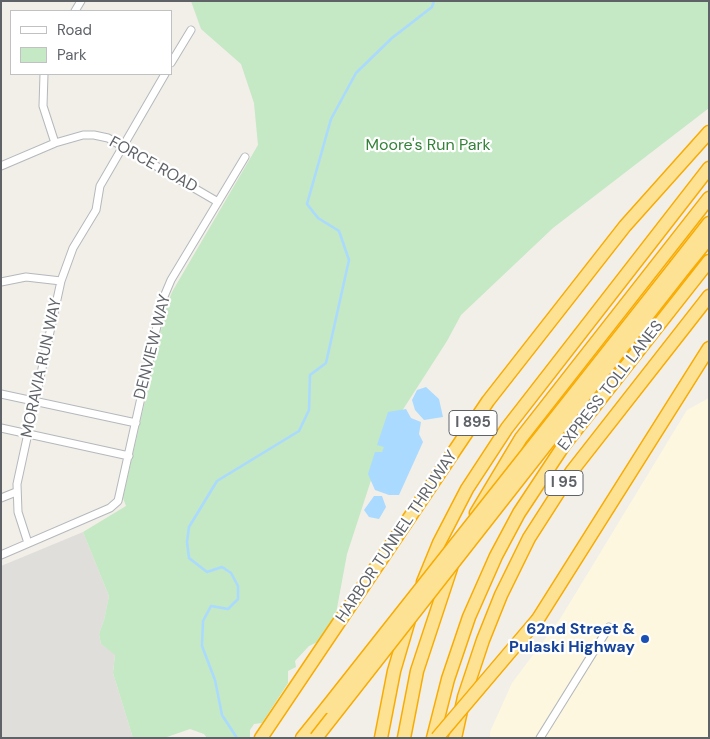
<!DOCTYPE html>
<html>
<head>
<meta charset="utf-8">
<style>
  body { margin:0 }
  #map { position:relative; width:710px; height:739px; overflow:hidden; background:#f1efe8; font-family:"DM Sans",sans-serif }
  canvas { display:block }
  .frame { position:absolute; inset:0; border:2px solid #5f6368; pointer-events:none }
  .legend { position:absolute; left:10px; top:10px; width:162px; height:65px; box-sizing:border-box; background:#fff; border:1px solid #bfc1c3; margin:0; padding:6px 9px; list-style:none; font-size:15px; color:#5f6368 }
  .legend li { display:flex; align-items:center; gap:10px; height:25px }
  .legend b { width:25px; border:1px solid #bfc1c3 }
</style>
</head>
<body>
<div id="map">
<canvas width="710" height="739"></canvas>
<div class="frame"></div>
<ul class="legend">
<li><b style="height:6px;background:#fff"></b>Road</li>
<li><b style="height:14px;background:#c5e8c5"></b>Park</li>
</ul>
</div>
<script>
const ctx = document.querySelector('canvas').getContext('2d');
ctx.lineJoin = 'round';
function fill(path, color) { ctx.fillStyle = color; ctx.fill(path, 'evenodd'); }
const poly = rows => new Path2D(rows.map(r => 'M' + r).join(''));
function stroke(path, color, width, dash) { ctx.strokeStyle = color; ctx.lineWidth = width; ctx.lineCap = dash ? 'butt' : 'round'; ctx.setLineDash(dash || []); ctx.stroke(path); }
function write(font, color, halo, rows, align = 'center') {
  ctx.font = font + ' "DM Sans",sans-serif'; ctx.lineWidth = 4.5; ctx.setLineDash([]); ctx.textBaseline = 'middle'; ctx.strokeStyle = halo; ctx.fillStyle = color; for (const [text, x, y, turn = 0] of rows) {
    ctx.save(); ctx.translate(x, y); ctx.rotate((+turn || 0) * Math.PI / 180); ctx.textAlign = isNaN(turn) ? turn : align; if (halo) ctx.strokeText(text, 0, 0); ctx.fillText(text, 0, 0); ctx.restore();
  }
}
fill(poly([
  [709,398,709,738,490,738,490,732,512,683,560,619,687,410]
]), '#fef7e0');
fill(poly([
  [83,532,109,596,104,620,99,634,101,644,115,654,113,673,133,738,1,738,1,566]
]), '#e0deda');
fill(poly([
  [191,1,709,1,709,108,553,228,461,315,447,341,402,411,375,468,347,554,332,635,309,646,295,661,296,667,288,671,288,683,262,723,254,724,250,730,250,738,207,738,204,734,190,729,164,738,133,738,113,673,115,655,101,644,99,634,104,620,109,596,83,532,126,506,123,498,166,308,172,292,258,145,254,103,241,64,201,29]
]), '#c5e8c5');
fill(poly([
  [426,387,439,399,443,417,424,420,415,410,412,400,417,390],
  [406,409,411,418,421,422,419,434,423,442,399,495,389,495,375,490,368,474,375,452,382,452,384,447,377,445,388,412],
  [374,496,382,496,386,507,379,519,369,517,364,510]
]), '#aadaff');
stroke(poly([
  [237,738,222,715,215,680,202,646,203,621,211,606,228,609,238,599,238,586,231,573,222,567,207,572,189,558,187,542,189,527,217,481,299,431,309,410,310,375,326,363,349,260,339,231,318,218,307,204,331,119,356,73,392,38,432,7,434,1]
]), '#aadaff', 2.5);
const minor = poly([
  [75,11,81,1],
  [171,63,191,30],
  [44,74,43,106,55,143],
  [1,166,55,143,83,135,94,135,108,138,218,202],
  [1,282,26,277,61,281],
  [1,394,136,423],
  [1,428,129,456],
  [1,498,16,492],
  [28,543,18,512,17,484,61,281,73,248,96,210,100,186,165,74],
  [1,555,110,508,118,501,163,299,171,280,245,157],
  [540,738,609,627]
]);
const motorway = poly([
  [676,265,709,223],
  [683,270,709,238],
  [476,513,521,438,709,198],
  [423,582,439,543,467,489,507,428,709,168],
  [538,619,709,348],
  [261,738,488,401,625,226,709,132],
  [302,738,327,707],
  [381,738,394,671,409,620],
  [404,738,417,671,451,568],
  [433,738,448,679,469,617,496,556,519,513,564,445,709,261],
  [455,738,464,697,483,640,501,595,529,538,572,471,709,296]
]);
stroke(minor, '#b5b8bc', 9);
stroke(motorway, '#f9ab00', 15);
stroke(minor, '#fff', 7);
stroke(motorway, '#fde293', 12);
const motorwayBridge = poly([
  [327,707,676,265],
  [316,738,683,270],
  [437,738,538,619]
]);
stroke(motorwayBridge, '#f9ab00', 15, []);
stroke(motorwayBridge, '#fde293', 12);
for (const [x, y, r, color] of [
  [645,639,5,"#1a4fb4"]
]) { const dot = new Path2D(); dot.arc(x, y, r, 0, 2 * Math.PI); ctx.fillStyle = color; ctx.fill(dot); stroke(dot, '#fff', 2); }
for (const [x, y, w] of [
  [473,423,48],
  [564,483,38]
]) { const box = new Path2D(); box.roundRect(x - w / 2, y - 12.5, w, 25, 4); ctx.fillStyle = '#fff'; ctx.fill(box); stroke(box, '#5f6368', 1); }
write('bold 15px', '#5f6368', null, [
  ["I 895",473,423],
  ["I 95",564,483]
]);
write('16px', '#348238', '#fff', [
  ["Moore's Run Park",428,146]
]);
write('16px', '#5f6368', '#fff', [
  ["FORCE ROAD",153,165,29],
  ["DENVIEW WAY",153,347,-76],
  ["MORAVIA RUN WAY",42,368,-78],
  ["EXPRESS TOLL LANES",611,386,-52],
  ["HARBOR TUNNEL THRUWAY",397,537,-56]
]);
write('bold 16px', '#164399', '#fff', [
  ["62nd Street &",635,630],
  ["Pulaski Highway",635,648]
], 'right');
</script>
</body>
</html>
